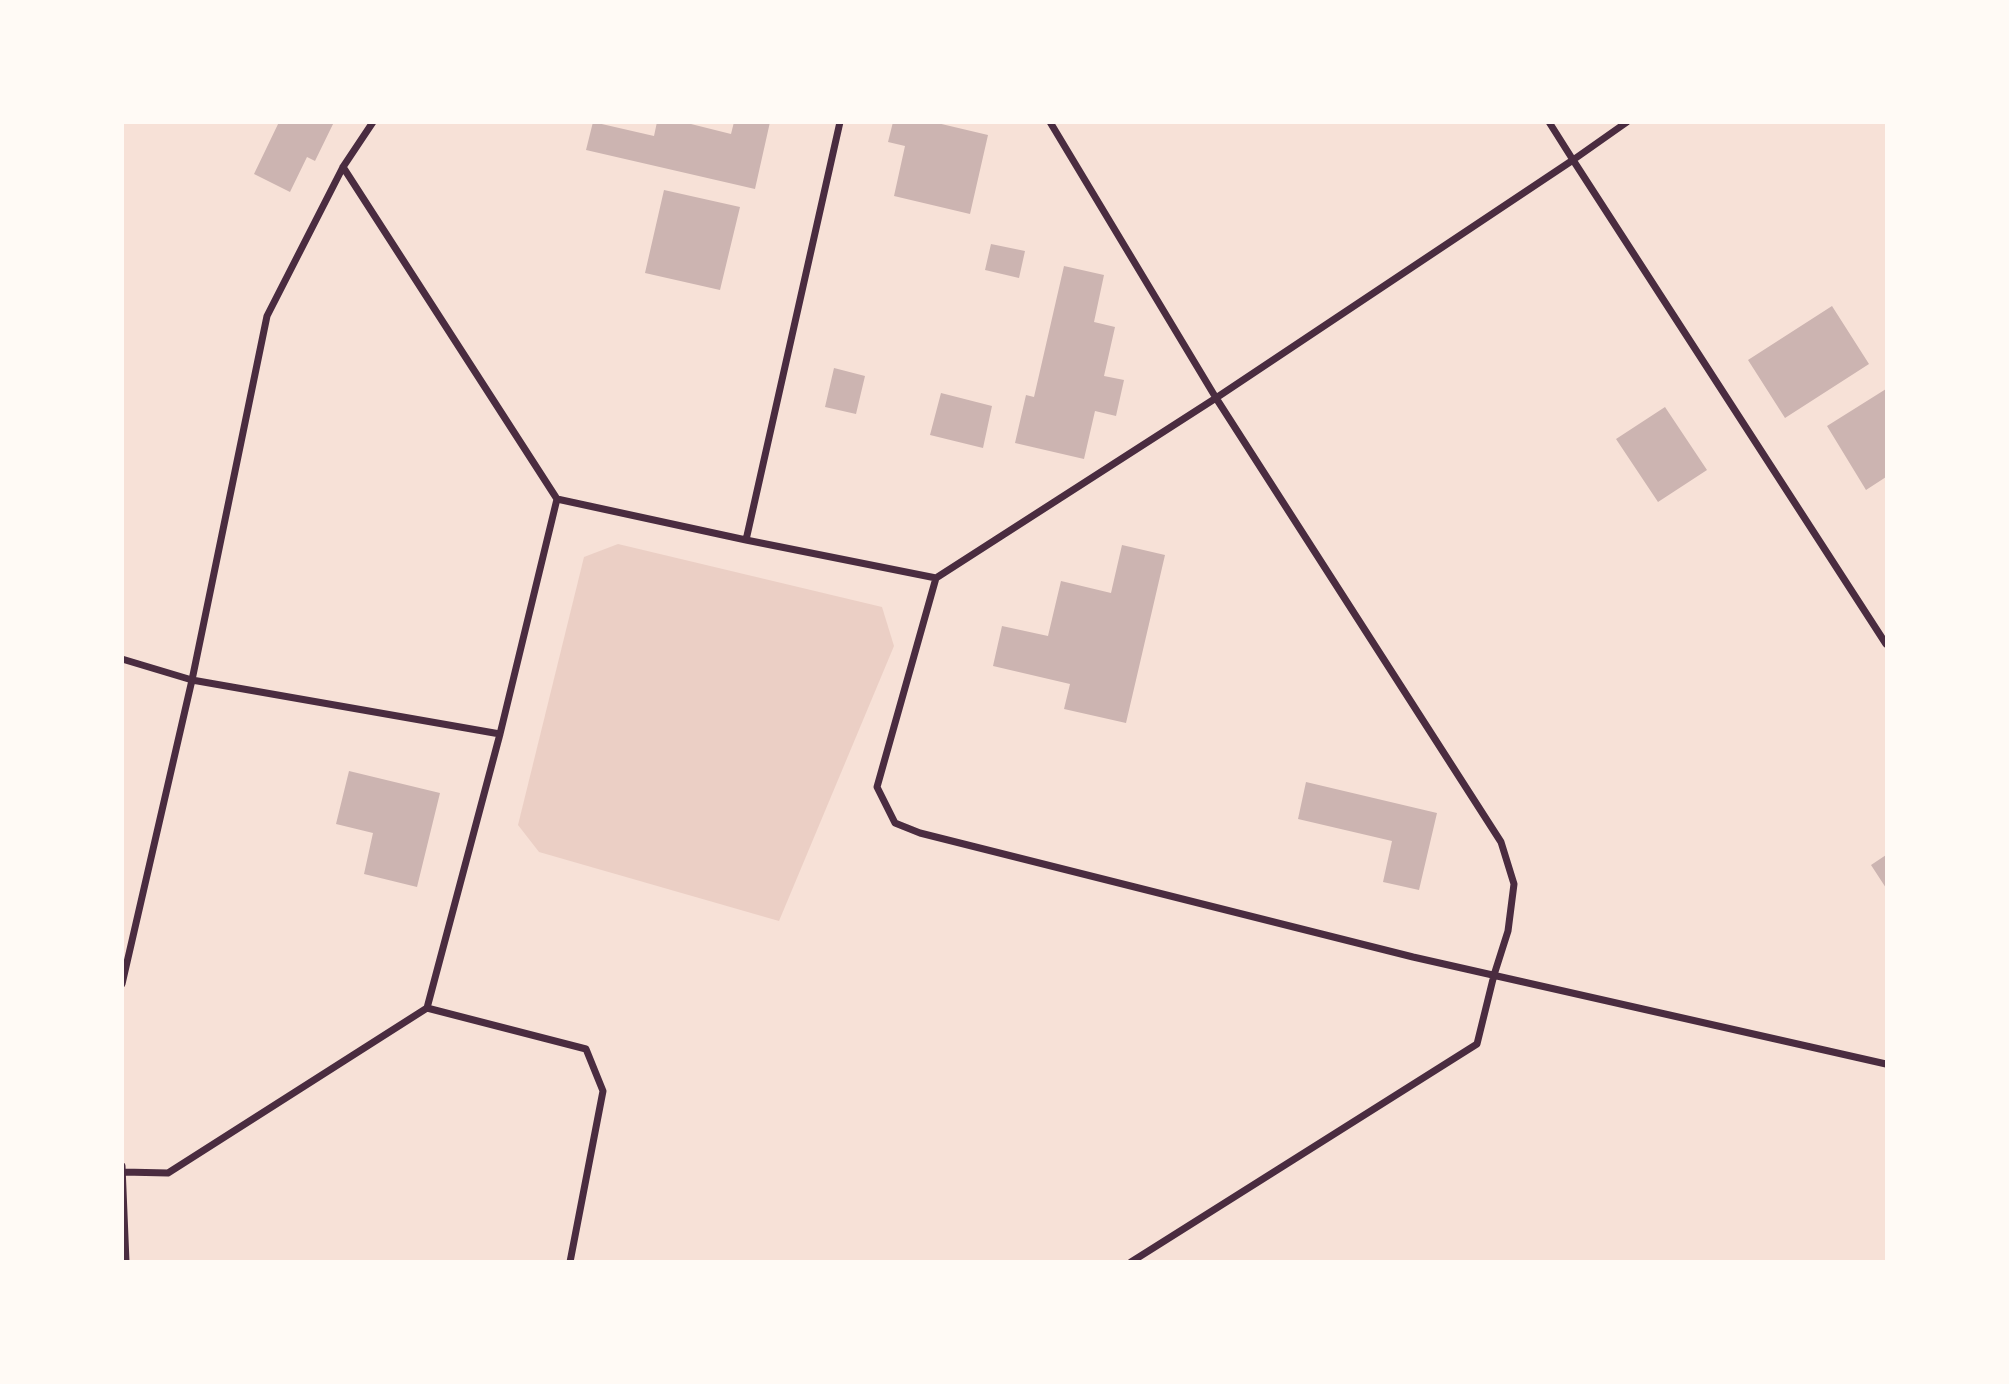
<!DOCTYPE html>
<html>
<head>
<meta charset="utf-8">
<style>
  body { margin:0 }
  #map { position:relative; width:2009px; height:1384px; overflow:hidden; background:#f7e1d7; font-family:"Exo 2",sans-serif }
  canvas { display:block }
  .frame { position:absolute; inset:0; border:124px solid #fffaf5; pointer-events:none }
</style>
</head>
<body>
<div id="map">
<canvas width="2009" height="1384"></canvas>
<div class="frame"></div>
</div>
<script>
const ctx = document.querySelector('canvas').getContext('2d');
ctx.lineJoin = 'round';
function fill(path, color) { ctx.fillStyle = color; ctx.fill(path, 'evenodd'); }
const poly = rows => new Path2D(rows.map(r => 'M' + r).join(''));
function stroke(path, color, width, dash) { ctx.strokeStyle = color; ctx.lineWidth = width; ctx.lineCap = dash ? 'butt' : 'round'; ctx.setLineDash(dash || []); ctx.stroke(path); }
fill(poly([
  [618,544,882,607,894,646,779,921,539,852,518,825,584,557]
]), '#ebcfc5');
fill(poly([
  [279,122,334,122,315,161,307,157,290,192,254,174],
  [593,122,654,136,657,122,683,122,731,134,734,122,770,122,755,189,586,150],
  [893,122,933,122,988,135,970,214,894,196,905,146,888,142],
  [664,190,740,207,720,290,645,273],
  [991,244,1025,251,1019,278,985,270],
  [1064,266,1104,275,1094,322,1115,327,1104,376,1124,380,1116,416,1095,411,1084,459,1015,443,1026,395,1034,397],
  [1832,306,1869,364,1785,418,1748,360],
  [834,368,865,376,856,414,825,407],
  [1886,389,1886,477,1866,490,1827,426],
  [941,393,992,406,983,448,930,435],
  [1665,407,1707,470,1658,502,1616,439],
  [1122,545,1165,555,1126,723,1064,709,1070,684,993,666,1002,626,1048,636,1061,581,1111,593],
  [349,771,440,793,417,887,364,874,373,833,336,824],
  [1306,782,1437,813,1419,890,1383,882,1392,841,1298,819],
  [1886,855,1886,888,1871,865]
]), '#ccb4b1');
stroke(poly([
  [840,122,746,540,936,578,1216,398,1573,160,1549,122],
  [1050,122,1216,398,1501,842,1514,884,1508,931,1494,975,1477,1044,1131,1262],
  [1627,122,1573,160,1886,644],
  [557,499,746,540],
  [936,578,877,787,895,823,920,833,1413,957,1886,1064],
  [122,659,192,680,500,734],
  [122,984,192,680,267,316,343,167,373,122],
  [427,1008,586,1049,603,1091,570,1262],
  [122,1166,126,1262],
  [123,1172,168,1173,427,1008,500,734,557,499,343,167]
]), '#4a2c40', 7);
</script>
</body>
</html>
